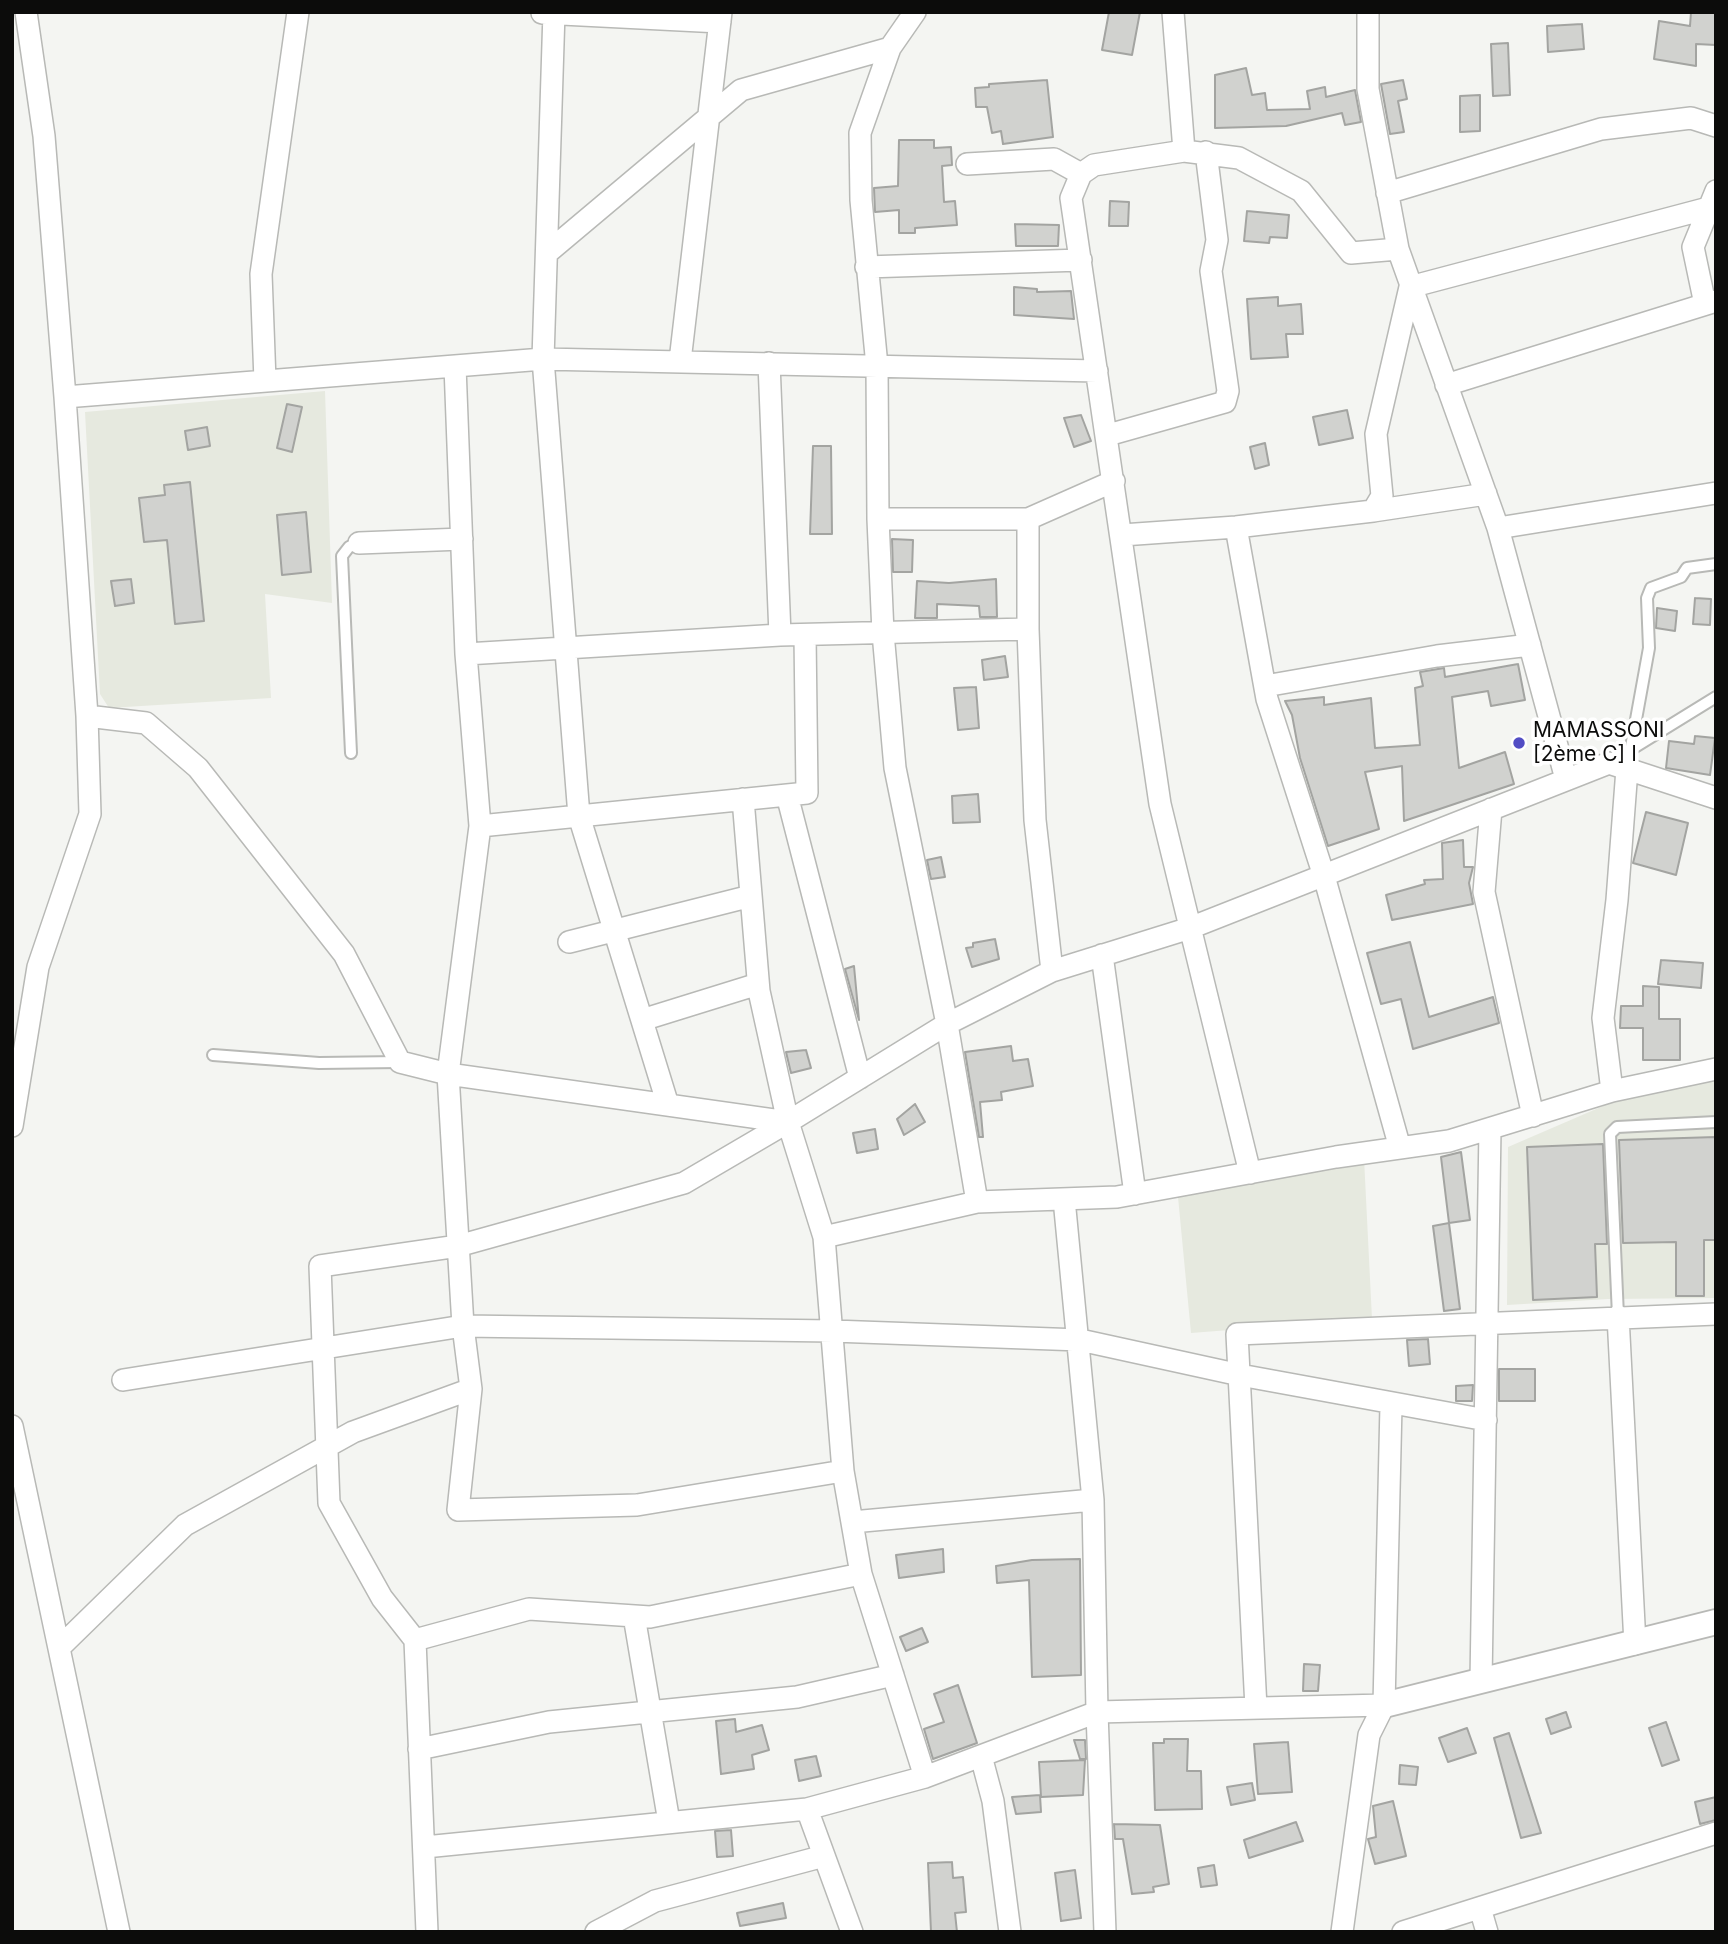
<!DOCTYPE html>
<html>
<head>
<meta charset="utf-8">
<style>
  body { margin:0 }
  #map { position:relative; width:1728px; height:1944px; overflow:hidden; background:#f4f5f2; font-family:Inter,sans-serif }
  canvas { display:block }
  .frame { position:absolute; inset:0; border:14px solid #0c0c0b; pointer-events:none }
</style>
</head>
<body>
<div id="map">
<canvas width="1728" height="1944"></canvas>
<div class="frame"></div>
</div>
<script>
const ctx = document.querySelector('canvas').getContext('2d');
ctx.lineJoin = 'round';
function fill(path, color) { ctx.fillStyle = color; ctx.fill(path, 'evenodd'); }
const poly = rows => new Path2D(rows.map(r => 'M' + r).join(''));
function stroke(path, color, width, dash) { ctx.strokeStyle = color; ctx.lineWidth = width; ctx.lineCap = dash ? 'butt' : 'round'; ctx.setLineDash(dash || []); ctx.stroke(path); }
function write(font, color, halo, rows, align = 'center') {
  ctx.font = font + ' Inter,sans-serif'; ctx.lineWidth = 7; ctx.setLineDash([]); ctx.textBaseline = 'middle'; ctx.strokeStyle = halo; ctx.fillStyle = color; for (const [text, x, y, turn = 0] of rows) {
    ctx.save(); ctx.translate(x, y); ctx.rotate((+turn || 0) * Math.PI / 180); ctx.textAlign = isNaN(turn) ? turn : align; if (halo) ctx.strokeText(text, 0, 0); ctx.fillText(text, 0, 0); ctx.restore();
  }
}
fill(poly([
  [325,391,332,603,265,594,271,698,109,708,100,694,85,412],
  [1716,1076,1716,1298,1608,1299,1507,1305,1508,1147,1624,1097],
  [1364,1158,1372,1319,1191,1333,1178,1197]
]), '#e6e9df');
const building = poly([
  [1109,12,1140,12,1132,55,1102,50,1109,12],
  [1691,12,1716,12,1716,45,1696,44,1696,66,1654,59,1659,21,1690,26,1691,12],
  [1582,24,1584,49,1548,52,1547,26,1582,24],
  [1508,43,1510,95,1493,96,1491,44,1508,43],
  [1246,68,1252,95,1265,93,1267,110,1310,109,1307,91,1325,87,1326,97,1355,90,1361,122,1345,125,1342,113,1286,126,1215,128,1215,75,1246,68],
  [1047,80,1053,137,1003,144,1001,131,992,133,987,107,976,107,975,88,989,87,989,84,1047,80],
  [1403,80,1407,99,1398,101,1404,132,1390,134,1381,84,1403,80],
  [1480,95,1480,131,1460,132,1460,96,1480,95],
  [899,140,934,140,934,148,951,147,952,165,942,166,944,202,955,201,957,225,915,228,915,233,899,233,899,210,875,212,874,188,898,186,899,140],
  [1110,201,1129,202,1128,226,1109,226,1110,201],
  [1247,211,1289,215,1287,238,1270,237,1269,243,1244,241,1247,211],
  [1015,224,1059,225,1058,246,1016,246,1015,224],
  [1014,287,1037,289,1037,292,1071,291,1074,319,1014,315,1014,287],
  [1278,297,1278,306,1301,304,1303,334,1286,334,1288,357,1251,359,1247,299,1278,297],
  [287,404,302,407,292,452,277,448,287,404],
  [1347,410,1353,438,1319,445,1313,417,1347,410],
  [1081,415,1091,441,1074,447,1064,418,1081,415],
  [207,427,210,446,188,450,185,431,207,427],
  [1265,443,1269,465,1255,469,1250,447,1265,443],
  [813,446,831,446,832,534,810,534,813,446],
  [190,482,204,621,175,624,167,540,144,542,139,498,165,495,164,485,190,482],
  [306,512,311,572,282,575,277,515,306,512],
  [892,539,913,540,912,572,893,572,892,539],
  [131,579,134,603,115,606,111,581,131,579],
  [996,579,997,617,980,617,979,606,937,604,937,618,915,618,917,581,949,583,996,579],
  [1695,598,1711,599,1710,625,1693,624,1695,598],
  [1657,608,1677,611,1675,631,1656,628,1657,608],
  [1005,656,1008,677,984,680,982,660,1005,656],
  [1518,664,1525,700,1491,706,1488,691,1452,697,1459,768,1505,752,1514,784,1404,821,1402,766,1365,772,1379,829,1328,846,1300,758,1292,715,1285,701,1324,697,1324,705,1371,698,1375,748,1420,745,1415,688,1423,686,1420,672,1444,668,1445,677,1518,664],
  [976,687,979,728,958,730,954,688,976,687],
  [1695,736,1715,738,1710,775,1666,768,1669,741,1694,744,1695,736],
  [978,794,980,822,953,823,952,796,978,794],
  [1646,812,1688,823,1676,875,1633,863,1646,812],
  [1463,840,1464,867,1473,867,1469,883,1473,904,1392,920,1386,895,1425,884,1424,880,1443,879,1442,843,1463,840],
  [941,857,945,877,931,879,927,860,941,857],
  [995,939,999,959,972,967,966,948,973,947,973,943,995,939],
  [1410,942,1429,1017,1493,997,1499,1023,1413,1049,1401,999,1381,1004,1367,953,1410,942],
  [1661,960,1703,963,1701,988,1658,984,1661,960],
  [854,966,859,1020,845,969,854,966],
  [1643,986,1659,987,1659,1019,1680,1019,1680,1060,1643,1060,1643,1028,1620,1028,1621,1006,1643,1006,1643,986],
  [1011,1046,1013,1061,1028,1059,1033,1086,1001,1092,1002,1100,980,1102,983,1137,979,1137,965,1052,1011,1046],
  [806,1050,811,1068,791,1073,786,1052,806,1050],
  [915,1104,925,1122,904,1135,897,1119,915,1104],
  [875,1129,878,1149,857,1153,853,1133,875,1129],
  [1716,1137,1716,1240,1704,1240,1704,1296,1676,1296,1676,1242,1623,1243,1619,1140,1716,1137],
  [1603,1144,1607,1244,1595,1244,1597,1297,1533,1300,1527,1147,1603,1144],
  [1461,1152,1470,1220,1449,1223,1460,1309,1444,1311,1433,1226,1449,1223,1441,1157,1461,1152],
  [1428,1339,1430,1364,1409,1366,1407,1340,1428,1339],
  [1499,1369,1535,1369,1535,1401,1499,1401,1499,1369],
  [1473,1385,1472,1401,1456,1401,1456,1386,1473,1385],
  [943,1549,944,1572,899,1578,896,1555,943,1549],
  [1080,1559,1081,1675,1032,1677,1029,1580,997,1583,996,1566,1032,1560,1080,1559],
  [922,1628,928,1642,906,1651,900,1637,922,1628],
  [1304,1664,1320,1665,1318,1691,1303,1691,1304,1664],
  [958,1685,977,1743,933,1759,924,1729,944,1722,934,1694,958,1685],
  [1566,1712,1571,1727,1551,1734,1546,1719,1566,1712],
  [735,1719,736,1732,762,1725,769,1750,752,1755,754,1769,721,1774,716,1721,735,1719],
  [1666,1722,1679,1760,1662,1766,1649,1728,1666,1722],
  [1467,1728,1476,1753,1448,1762,1439,1738,1467,1728],
  [1509,1733,1541,1833,1521,1838,1494,1738,1509,1733],
  [1164,1739,1188,1739,1187,1771,1201,1771,1202,1809,1155,1810,1153,1743,1164,1743,1164,1739],
  [1074,1740,1085,1740,1086,1759,1080,1759,1074,1740],
  [1288,1742,1292,1792,1258,1794,1254,1744,1288,1742],
  [816,1756,821,1776,799,1781,795,1760,816,1756],
  [1085,1760,1083,1795,1041,1797,1039,1762,1085,1760],
  [1400,1765,1418,1767,1416,1785,1399,1784,1400,1765],
  [1252,1783,1255,1800,1231,1805,1227,1787,1252,1783],
  [1040,1795,1041,1812,1016,1814,1012,1797,1040,1795],
  [1716,1797,1716,1820,1700,1824,1695,1802,1716,1797],
  [1393,1801,1406,1856,1375,1864,1368,1839,1376,1837,1373,1806,1393,1801],
  [1296,1822,1303,1841,1249,1858,1244,1840,1296,1822],
  [1114,1824,1160,1825,1169,1884,1153,1887,1154,1892,1132,1894,1123,1839,1115,1839,1114,1824],
  [731,1830,733,1856,717,1857,715,1831,731,1830],
  [952,1862,953,1878,963,1877,966,1912,955,1913,957,1932,931,1932,928,1863,952,1862],
  [1214,1865,1217,1885,1201,1887,1198,1868,1214,1865],
  [1075,1870,1081,1918,1061,1921,1055,1873,1075,1870],
  [783,1903,786,1918,740,1926,737,1913,783,1903]
]);
fill(building, '#d1d2cf');
stroke(building, '#a3a4a1', 2);
const service = poly([
  [351,753,342,556,349,547,359,543],
  [1609,763,1716,697],
  [1627,769,1649,648,1647,598,1651,588,1681,577,1687,568,1716,564],
  [213,1055,319,1063,400,1062],
  [1618,1316,1610,1134,1617,1127,1716,1122]
]);
const minor = poly([
  [554,12,543,359,579,816,668,1105],
  [915,12,890,48,860,133,861,200,877,366,878,519,883,633,895,768,947,1024,977,1202],
  [1173,12,1184,151,1239,158,1301,191,1351,253,1398,249],
  [1368,12,1368,89,1398,249,1498,528,1566,779],
  [542,13,720,22],
  [967,164,1054,159,1081,174,1094,165,1184,151],
  [1081,174,1071,198,1160,804,1250,1173],
  [1387,193,1601,129,1691,118,1716,126],
  [547,253,741,90,890,48],
  [866,267,1081,260],
  [1705,304,1693,247,1716,191],
  [680,361,721,12],
  [769,363,780,635],
  [265,381,261,274,298,12],
  [1446,385,1716,301],
  [65,397,543,359,1097,371],
  [1108,435,1225,402,1228,391,1211,271,1217,240,1206,152],
  [1373,511,1486,494],
  [878,519,1028,519,1114,481],
  [1028,519,1028,629,1035,820,1052,971],
  [1236,527,1267,699,1324,876,1400,1148],
  [1498,528,1716,493],
  [1122,535,1236,527,1373,511,1382,496,1376,434,1410,287,1716,206],
  [359,543,462,539],
  [466,654,780,635,1028,629],
  [1265,686,1437,656,1530,645],
  [87,716,146,723,198,768,344,954,400,1062,448,1074,788,1122,947,1024,1052,971,1190,928,1609,763,1716,798],
  [787,795,860,1078],
  [743,799,759,991,788,1122,824,1237,843,1471,861,1574,925,1777],
  [1491,809,1484,892,1533,1116],
  [480,826,807,793,805,635],
  [569,942,751,896],
  [1102,955,1135,1194],
  [642,1020,758,984],
  [1612,1091,1603,1018,1617,900,1627,769],
  [12,1126,38,967,90,814,87,716,65,397,44,136,26,12],
  [1064,1199,1093,1500,1097,1712,1105,1932],
  [824,1237,977,1202,1117,1197,1336,1157,1449,1141,1612,1091,1716,1069],
  [1618,1316,1635,1644],
  [123,1380,463,1326,833,1331,1080,1340,1240,1375,1486,1420],
  [471,1389,458,1510,637,1505,843,1471],
  [12,1426,119,1932],
  [852,1522,1093,1500],
  [634,1616,669,1822],
  [415,1640,529,1609,650,1617,861,1574],
  [59,1648,185,1525,353,1432,471,1389,463,1326,448,1074,480,826,466,654,455,366],
  [1481,1681,1490,1129],
  [1256,1708,1237,1334,1716,1314],
  [419,1749,549,1722,797,1697,893,1675],
  [981,1756,993,1801,1010,1932],
  [807,1809,852,1932],
  [425,1847,807,1809,925,1777,1097,1712,1384,1705],
  [1480,1908,1487,1932],
  [427,1932,415,1640,382,1598,329,1503,320,1266,458,1246,684,1183,788,1122],
  [596,1932,655,1901,824,1856],
  [1342,1932,1369,1735,1384,1705,1391,1405],
  [1403,1932,1716,1833]
]);
const tertiary = poly([
  [1384,1705,1716,1622]
]);
stroke(service, '#b8b9b6', 14);
stroke(minor, '#b8b9b6', 24);
stroke(tertiary, '#b8b9b6', 28);
stroke(service, '#fff', 10);
stroke(minor, '#fff', 21);
stroke(tertiary, '#fff', 24);
for (const [x, y, r, color] of [
  [1519,743,7,"#524dc4"]
]) { const dot = new Path2D(); dot.arc(x, y, r, 0, 2 * Math.PI); ctx.fillStyle = color; ctx.fill(dot); stroke(dot, '#fff', 2.5); }
write('21px', '#0c0c0b', '#fff', [
  ["MAMASSONI",1533,731],
  ["[2ème C] I",1533,755]
], 'left');
</script>
</body>
</html>
